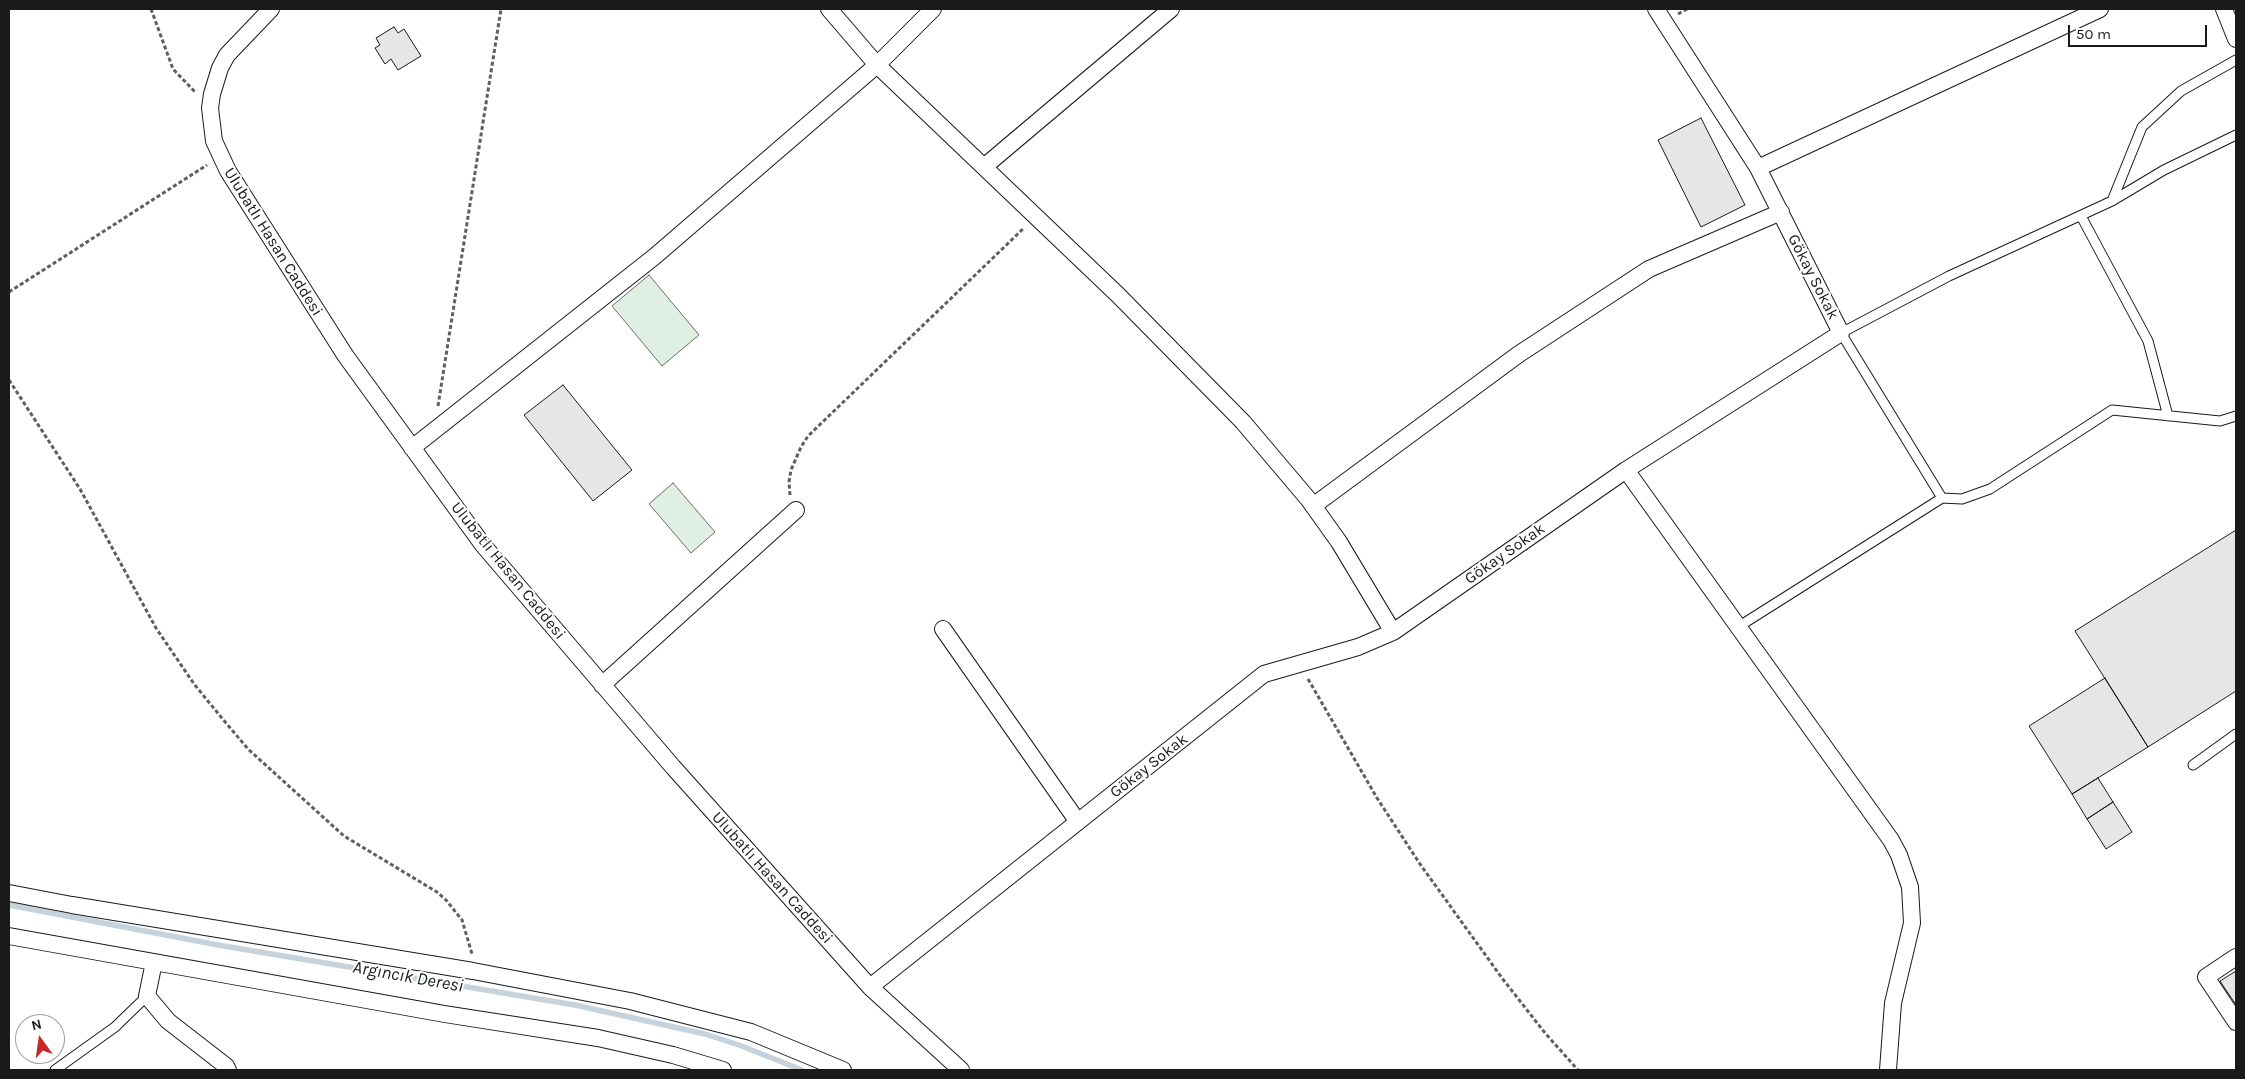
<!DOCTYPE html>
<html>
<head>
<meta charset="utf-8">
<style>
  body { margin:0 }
  #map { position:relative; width:2245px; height:1079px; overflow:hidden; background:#fff; font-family:Karla,sans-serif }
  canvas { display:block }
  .frame { position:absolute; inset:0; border:10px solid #1a1a1a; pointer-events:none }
  .north { position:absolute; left:15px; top:1014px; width:50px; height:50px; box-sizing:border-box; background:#fff; border:1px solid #a3a3a3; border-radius:50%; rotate:346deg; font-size:14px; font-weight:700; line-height:20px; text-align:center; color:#1a1a1a }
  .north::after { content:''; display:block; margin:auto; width:18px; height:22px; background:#c62828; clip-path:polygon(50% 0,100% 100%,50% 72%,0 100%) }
  .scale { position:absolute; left:2068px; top:25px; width:139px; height:22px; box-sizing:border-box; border:2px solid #1a1a1a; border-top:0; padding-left:6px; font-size:15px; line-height:18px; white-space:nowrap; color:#1a1a1a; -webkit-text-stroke:4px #fff; paint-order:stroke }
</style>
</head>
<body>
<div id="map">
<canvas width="2245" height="1079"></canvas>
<div class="frame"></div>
<div class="north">N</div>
<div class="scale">50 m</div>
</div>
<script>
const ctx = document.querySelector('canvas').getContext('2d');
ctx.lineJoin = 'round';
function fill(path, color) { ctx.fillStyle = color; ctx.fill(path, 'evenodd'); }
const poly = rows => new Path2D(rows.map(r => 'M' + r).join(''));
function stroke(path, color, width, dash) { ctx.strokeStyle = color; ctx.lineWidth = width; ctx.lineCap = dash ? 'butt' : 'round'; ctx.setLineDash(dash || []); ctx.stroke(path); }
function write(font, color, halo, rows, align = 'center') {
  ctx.font = font + ' Karla,sans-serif'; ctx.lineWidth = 4; ctx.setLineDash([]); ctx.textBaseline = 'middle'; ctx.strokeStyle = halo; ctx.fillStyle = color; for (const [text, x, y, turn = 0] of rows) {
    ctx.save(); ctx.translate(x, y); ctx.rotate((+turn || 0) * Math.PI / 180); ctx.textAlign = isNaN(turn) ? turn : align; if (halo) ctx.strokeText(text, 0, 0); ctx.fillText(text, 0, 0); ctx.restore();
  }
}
const green = poly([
  [649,275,699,335,662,366,612,306,649,275],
  [673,483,715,532,691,553,649,504,673,483]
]);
fill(green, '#e0efe3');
stroke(green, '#6a6a6a', 1);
stroke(poly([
  [9,905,218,945,575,1005,705,1034,739,1045,802,1070]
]), '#c6d2dc', 5.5);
const building = poly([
  [394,27,398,33,404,29,421,56,398,70,391,59,385,64,375,48,380,45,376,38,394,27],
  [1701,118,1745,205,1701,227,1658,140,1701,118],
  [563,385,632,470,593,501,524,415,563,385],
  [2236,530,2236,691,2148,747,2075,631,2236,530],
  [2105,678,2148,747,2072,794,2029,726,2105,678],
  [2098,778,2113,802,2087,819,2072,794,2098,778],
  [2113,802,2132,832,2106,849,2087,819,2113,802],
  [2236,971,2236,1005,2220,981,2236,971]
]);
fill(building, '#e6e6e6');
stroke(building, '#1a1a1a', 1);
const service = poly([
  [2112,201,2164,170,2236,135],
  [2081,216,2148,341,2168,416],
  [1942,498,1841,333,1949,276,2112,201,2142,127,2181,91,2236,60],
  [1738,627,1942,498,1962,499,1990,489,2112,410,2220,421,2236,416],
  [2193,765,2236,734],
  [55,1070,115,1027,147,996]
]);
const minor = poly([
  [271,9,227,55,220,68,212,94,210,108,214,141,228,171,345,355,483,545,673,767,870,987,961,1070],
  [829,9,877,65,1118,295,1243,422,1309,500,1339,542,1393,632],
  [2224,9,2236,39],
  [985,166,1171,9],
  [1758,168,2100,9],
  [412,448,654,257,877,65,933,9],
  [1626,470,1891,840,1899,855,1910,887,1912,923,1893,1003,1888,1070],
  [1313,506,1519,354,1649,269,1781,212],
  [943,629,1078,822],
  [602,685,796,510],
  [9,893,72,905,473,971,630,1001,751,1032,843,1070],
  [9,936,445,1014,598,1038,673,1055,723,1070],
  [2236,957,2206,977,2236,1022],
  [154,962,147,996,168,1021,226,1066,228,1070],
  [870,987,1264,674,1358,647,1393,632,1626,470,1841,333,1758,168,1656,9]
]);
stroke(service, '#1a1a1a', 11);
stroke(minor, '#1a1a1a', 18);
stroke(poly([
  [151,9,173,69,196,93],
  [1678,14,1687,9],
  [9,292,207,165],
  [9,380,80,489,156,628,194,684,221,717,248,749,344,836,437,892,446,900,462,920,472,954],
  [438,406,501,9],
  [790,495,789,482,791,470,801,447,808,436,1024,228],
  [1308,679,1377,798,1420,864,1502,978,1545,1033,1578,1070]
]), '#5f5f5f', 3, [4, 2.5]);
stroke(service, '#fff', 9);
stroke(minor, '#fff', 16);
write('16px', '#1a1a1a', '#fff', [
  ["Ulubatlı Hasan Caddesi",273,242,58],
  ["Gökay Sokak",1813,277,63],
  ["Gökay Sokak",1505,554,-35],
  ["Ulubatlı Hasan Caddesi",508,571,51],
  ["Gökay Sokak",1149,766,-38],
  ["Ulubatlı Hasan Caddesi",772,878,48]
]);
write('italic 18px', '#1a1a1a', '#fff', [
  ["Argıncık Deresi",408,977,10]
]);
</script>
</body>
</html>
